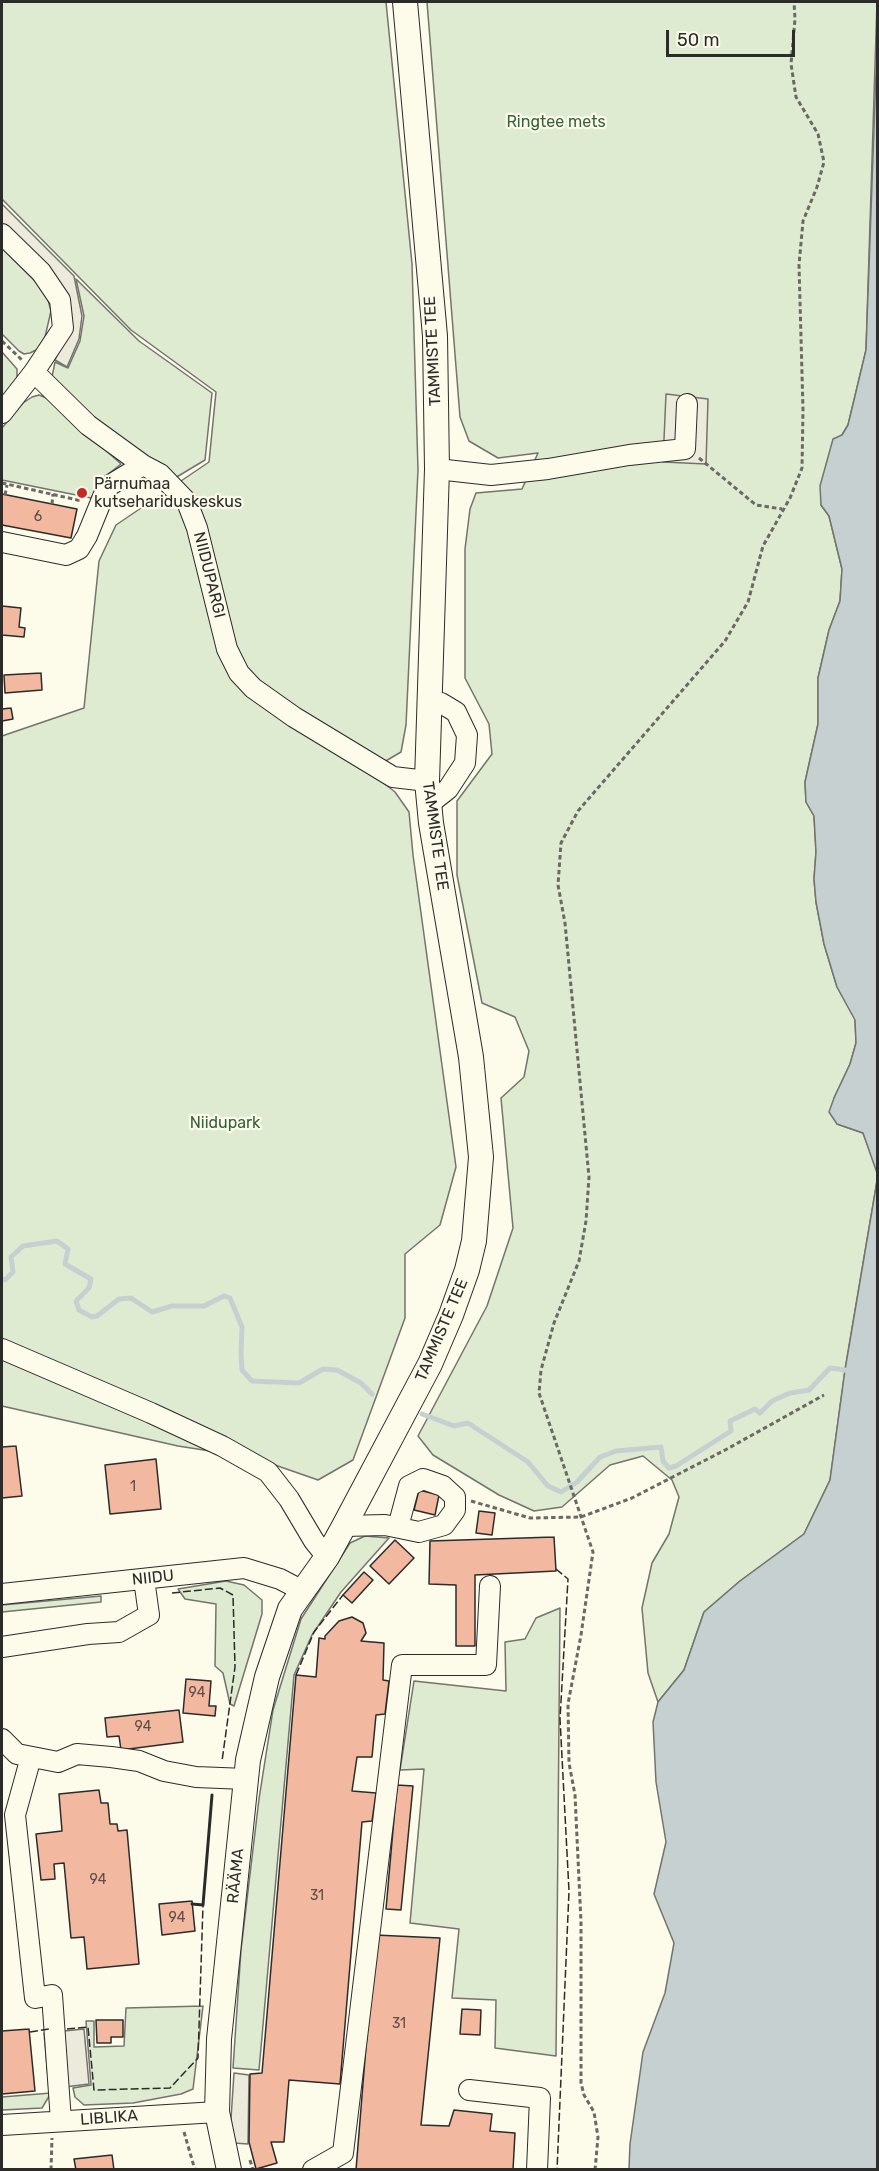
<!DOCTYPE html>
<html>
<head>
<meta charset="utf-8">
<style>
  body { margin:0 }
  #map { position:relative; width:879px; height:2171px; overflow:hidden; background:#fdfbea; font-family:Rubik,sans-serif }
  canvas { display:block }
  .frame { position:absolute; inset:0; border:3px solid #2b2b2b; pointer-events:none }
  .scale { position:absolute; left:666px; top:30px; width:129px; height:27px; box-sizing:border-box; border:3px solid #2b2b2b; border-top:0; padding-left:8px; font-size:18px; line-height:21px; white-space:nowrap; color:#2b2b2b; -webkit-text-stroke:4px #fdfbea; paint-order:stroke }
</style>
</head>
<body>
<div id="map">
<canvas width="879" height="2171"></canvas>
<div class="frame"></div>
<div class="scale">50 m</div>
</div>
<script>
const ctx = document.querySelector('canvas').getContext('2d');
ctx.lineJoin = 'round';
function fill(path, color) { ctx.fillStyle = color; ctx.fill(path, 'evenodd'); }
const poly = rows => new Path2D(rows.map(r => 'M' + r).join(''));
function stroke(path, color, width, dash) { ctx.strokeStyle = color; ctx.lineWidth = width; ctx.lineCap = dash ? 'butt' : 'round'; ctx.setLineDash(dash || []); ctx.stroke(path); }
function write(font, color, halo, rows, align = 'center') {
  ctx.font = font + ' Rubik,sans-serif'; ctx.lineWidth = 4.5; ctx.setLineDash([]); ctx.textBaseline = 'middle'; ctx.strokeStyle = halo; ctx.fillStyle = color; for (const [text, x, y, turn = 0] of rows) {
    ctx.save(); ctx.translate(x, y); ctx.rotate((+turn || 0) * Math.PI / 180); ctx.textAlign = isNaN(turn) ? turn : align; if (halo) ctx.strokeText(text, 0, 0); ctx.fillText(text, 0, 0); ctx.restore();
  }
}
const green = poly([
  [2,2,386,2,412,264,418,470,406,725,401,752,384,762,375,776,395,792,409,812,413,855,456,1167,440,1225,405,1254,405,1318,353,1460,318,1480,255,1458,178,1446,2,1406,2,736,84,708,99,561,116,525,209,462,216,392,131,330,2,199,2,2],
  [427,2,877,2,866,350,848,425,842,435,821,505,829,516,842,569,840,601,829,630,818,678,818,724,805,782,806,802,814,816,816,852,814,879,816,902,824,944,837,987,855,1019,856,1043,850,1064,834,1098,837,1124,863,1133,878,1173,877,1181,845,1370,830,1480,804,1534,740,1581,704,1612,684,1670,658,1702,648,1673,642,1608,652,1563,669,1534,679,1497,672,1480,643,1456,610,1465,562,1507,534,1511,499,1495,433,1455,418,1436,487,1306,513,1228,501,1098,524,1077,529,1051,515,1017,482,1003,457,875,457,801,492,754,489,724,465,678,465,549,470,509,476,493,522,489,538,453,498,458,469,441,460,417,427,2],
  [2,248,43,289,48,300,51,311,45,337,38,349,30,353,24,354,19,351,2,334,2,248],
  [76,279,139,341,212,393,205,460,175,478,153,460,131,447,98,422,52,377,55,362,68,368,80,341,84,316,76,279],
  [2,352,17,369,17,379,2,399,2,352],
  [39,395,49,399,121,464,107,475,91,498,2,480,2,428,23,403,32,397,39,395],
  [365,1536,389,1538,341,1592,312,1635,294,1675,259,2070,233,2068,241,1950,259,1799,273,1710,301,1619,350,1543,365,1536],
  [226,1581,244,1585,262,1600,262,1614,234,1706,230,1704,223,1673,215,1666,216,1604,185,1599,178,1589,226,1581],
  [101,1596,101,1602,2,1612,2,1605,101,1596],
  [560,1608,556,2056,495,2048,496,2000,452,1998,459,1929,410,1923,424,1769,400,1770,414,1681,506,1691,505,1642,525,1639,536,1618,560,1608],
  [203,2006,193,2089,181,2094,133,2103,84,2105,75,2097,73,2088,91,2085,86,2021,94,2021,94,2047,124,2046,126,2008,203,2006],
  [51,2093,42,2108,2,2110,2,2097,51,2093]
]);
fill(green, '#deebd1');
stroke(green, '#74746e', 1.5);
const parking = poly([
  [2,204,74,276,82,316,79,339,67,367,55,360,68,331,46,268,2,224,2,204],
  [666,394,708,399,706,464,663,462,666,394],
  [84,2029,89,2084,49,2089,44,2033,84,2029],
  [234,2073,249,2075,248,2144,234,2143,231,2119,234,2073]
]);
fill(parking, '#eceadb');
stroke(parking, '#74746e', 1.5);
const water = poly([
  [877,45,877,1173,863,1133,837,1124,829,1112,834,1098,850,1064,856,1043,855,1020,837,987,824,944,816,902,814,879,816,852,814,816,806,802,805,782,818,724,818,678,829,630,840,601,842,569,829,516,821,505,820,486,833,439,842,435,848,425,866,350,877,45],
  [877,1181,877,2169,629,2169,630,2144,643,2052,665,1993,674,1943,654,1894,666,1842,656,1782,653,1722,658,1702,684,1670,704,1612,740,1581,804,1534,830,1480,845,1370,877,1181]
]);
fill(water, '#c7d0d0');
stroke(water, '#74746e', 1.5);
stroke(poly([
  [2,1279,5,1280,13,1272,11,1257,23,1246,57,1241,68,1249,65,1264,91,1279,89,1288,76,1301,79,1310,92,1317,97,1316,119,1299,131,1298,152,1312,172,1306,204,1306,224,1296,230,1298,242,1327,241,1354,242,1370,252,1381,299,1383,323,1369,337,1370,361,1383,372,1394],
  [422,1414,454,1426,468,1423,528,1462,548,1486,561,1492,577,1482,600,1457,616,1451,661,1447,663,1461,669,1468,676,1466,731,1431,730,1421,755,1409,760,1413,772,1401,790,1393,809,1390,830,1368,852,1371]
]), '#c7d0d0', 5);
const building = poly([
  [2,494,77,509,71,538,2,525,2,494],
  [2,606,21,608,19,627,25,628,24,637,2,635,2,606],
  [41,673,42,690,5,693,4,675,41,673],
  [11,708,13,719,2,721,2,709,11,708],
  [16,1446,22,1496,2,1498,2,1447,16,1446],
  [156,1459,161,1509,110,1514,105,1465,156,1459],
  [419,1490,439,1495,435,1515,414,1510,419,1490],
  [479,1511,495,1513,492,1535,476,1533,479,1511],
  [554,1537,556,1571,475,1575,475,1646,456,1646,456,1585,429,1584,430,1541,554,1537],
  [395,1540,414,1558,389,1584,370,1566,395,1540],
  [364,1572,373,1580,352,1603,343,1595,364,1572],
  [352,1617,363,1623,366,1633,361,1641,384,1643,383,1680,389,1681,385,1714,376,1715,372,1757,357,1757,352,1791,376,1793,372,1821,362,1822,340,2084,289,2080,284,2142,271,2142,277,2163,256,2169,249,2142,250,2074,262,2073,296,1675,316,1677,319,1638,325,1639,325,1636,339,1621,352,1617],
  [186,1679,211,1681,209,1706,216,1706,215,1716,183,1713,186,1679],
  [179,1710,183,1742,121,1750,119,1736,107,1737,105,1718,179,1710],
  [397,1785,413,1786,401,1910,386,1909,397,1785],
  [99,1790,101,1803,108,1803,110,1824,117,1824,118,1831,127,1830,139,1964,87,1969,84,1937,71,1938,64,1863,54,1864,55,1879,41,1880,36,1834,62,1831,59,1794,99,1790],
  [192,1901,195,1931,162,1935,159,1904,192,1901],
  [375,1935,440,1938,421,2125,449,2126,454,2110,492,2114,490,2131,515,2133,513,2170,356,2170,375,1935],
  [462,2009,481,2010,480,2035,460,2034,462,2009],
  [96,2020,123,2020,123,2037,111,2037,111,2043,97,2043,96,2020],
  [29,2029,35,2091,2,2094,2,2031,29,2029],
  [112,2155,114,2170,76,2170,74,2159,112,2155]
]);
fill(building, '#f2b8a0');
stroke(building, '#2b2b2b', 1.5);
const minor = poly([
  [2,234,41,272,60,300,63,328,34,372,2,413],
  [34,372,88,425,143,465,160,474,187,502,197,528,227,649,239,673,253,688,294,717,393,777,427,781],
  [437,469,491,475,548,469,629,455,685,449,687,404],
  [2,542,66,555,79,549,87,536,107,487,143,465],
  [429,705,441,703,456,712,467,735,465,763,448,789,429,804],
  [2,1349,151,1413,222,1446,268,1472,289,1499,314,1541,327,1557],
  [344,1526,385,1525,419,1532,444,1525,455,1510,455,1497,443,1486,423,1479,409,1486,398,1527],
  [2,1594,244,1568,280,1579,301,1590],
  [2,1647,88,1634,119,1632,149,1615,144,1579],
  [2,1739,17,1754,58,1762,77,1754,111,1757,139,1761,164,1771,196,1777,246,1779],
  [31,1757,15,1815,35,1998,52,1995,61,2121],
  [469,2090,540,2098,537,2170],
  [2,2125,217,2112],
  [313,2170,343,2153,402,1665,486,1665,490,1586]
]);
const major = poly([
  [229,2170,217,2112,219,2039,248,1760,267,1677,290,1609,327,1557,344,1526,430,1364,451,1315,467,1270,474,1241,481,1157,471,1057,431,823,427,781,437,469,435,336,405,2]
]);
stroke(minor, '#2b2b2b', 22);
stroke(major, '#2b2b2b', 26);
stroke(poly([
  [2,341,22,360],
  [699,458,756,505,782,509],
  [2,483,82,501],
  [5,495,7,485],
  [52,504,53,494],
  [471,1501,530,1518,581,1517,632,1498,727,1449,824,1395],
  [184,2132,195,2170],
  [250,2160,253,2170],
  [51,2170,52,2138],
  [595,2170,598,2137,594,2112,584,2095,581,2083,581,1922,575,1795,569,1763,568,1704,581,1635,593,1552,539,1393,541,1370,554,1323,579,1261,586,1221,589,1177,565,923,558,885,561,843,578,811,725,641,748,602,763,546,790,498,802,468,803,410,799,265,803,221,817,187,824,162,818,134,796,97,791,64,795,19,794,2]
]), '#6a6964', 3, [4.5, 3]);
stroke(minor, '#fdfbea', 20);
stroke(major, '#fdfbea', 24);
stroke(poly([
  [556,1569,568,1579,560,1719,569,1891,557,2170],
  [172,1593,220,1588,233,1595,235,1667,222,1761],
  [296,1675,314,1632,343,1595],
  [67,2029,88,2027,94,2090,170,2088,198,2058,203,1905],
  [30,2032,49,2029],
  [265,2169,266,2170]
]), '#2b2b2b', 1.5, [8, 3]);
stroke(poly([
  [192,1904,203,1905,212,1795]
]), '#2b2b2b', 3);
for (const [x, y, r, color] of [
  [82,493,6,"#c62828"]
]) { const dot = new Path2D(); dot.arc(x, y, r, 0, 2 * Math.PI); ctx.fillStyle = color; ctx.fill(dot); stroke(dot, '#fdfbea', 2); }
write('14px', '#5d4e48', null, [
  ["6",38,517],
  ["1",133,1487],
  ["94",197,1693],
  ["94",143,1727],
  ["94",98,1880],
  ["31",317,1896],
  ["94",177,1918],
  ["31",399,2024]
]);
write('16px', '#34623c', '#fdfbea', [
  ["Ringtee mets",556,122],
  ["Niidupark",225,1123]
]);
write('16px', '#2b2b2b', '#fdfbea', [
  ["TAMMISTE TEE",433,351,-93],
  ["NIIDUPARGI",209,575,76],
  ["TAMMISTE TEE",435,836,82],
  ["TAMMISTE TEE",442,1330,-67],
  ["NIIDU",153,1578,-6],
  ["RÄÄMA",236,1876,-84],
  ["LIBLIKA",109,2118,-4]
]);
write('16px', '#2b2b2b', '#fdfbea', [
  ["Pärnumaa",94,484],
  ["kutsehariduskeskus",94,502]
], 'left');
</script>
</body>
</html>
